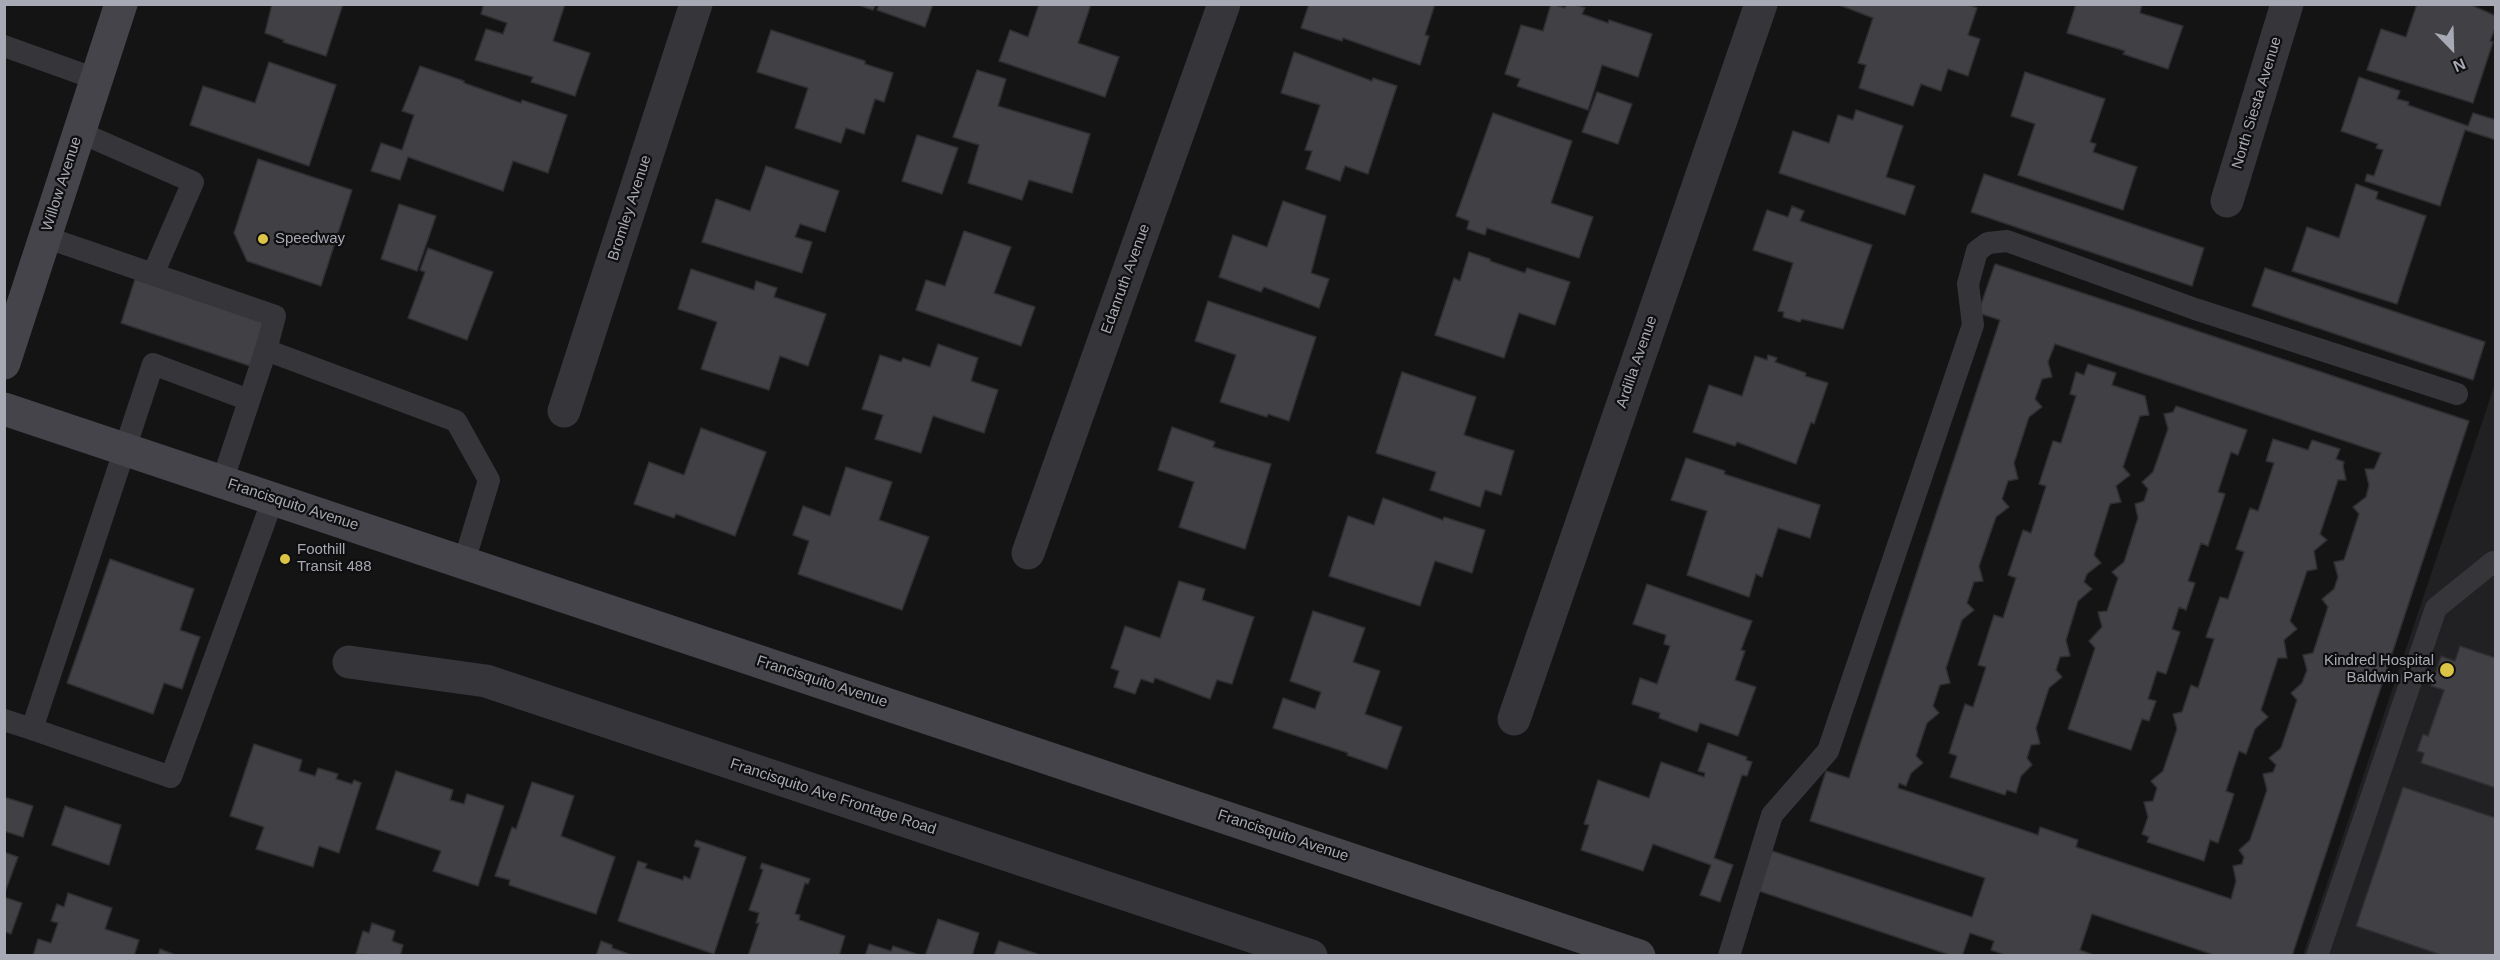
<!DOCTYPE html>
<html>
<head>
<meta charset="utf-8">
<style>
  body { margin:0 }
  #map { position:relative; width:2500px; height:960px; overflow:hidden; background:#141415; font-family:Arial,sans-serif }
  canvas { display:block }
  .frame { position:absolute; inset:0; border:6px solid #a7a9b4; pointer-events:none }
  .north { position:absolute; left:2422px; top:18px; width:60px; height:60px; -webkit-text-stroke:4px #0f0f10; paint-order:stroke; rotate:157deg; font-size:16px; font-weight:700; line-height:24px; text-align:center; color:#a7a9b4 }
  .north::after { content:''; display:block; margin:auto; width:21px; height:27px; background:#a7a9b4; clip-path:polygon(50% 0,100% 100%,50% 72%,0 100%) }
</style>
</head>
<body>
<div id="map">
<canvas width="2500" height="960"></canvas>
<div class="frame"></div>
<div class="north">N</div>
</div>
<script>
const ctx = document.querySelector('canvas').getContext('2d');
ctx.lineJoin = 'round';
function fill(path, color) { ctx.fillStyle = color; ctx.fill(path, 'evenodd'); }
const poly = rows => new Path2D(rows.map(r => 'M' + r).join(''));
function stroke(path, color, width, dash) { ctx.strokeStyle = color; ctx.lineWidth = width; ctx.lineCap = dash ? 'butt' : 'round'; ctx.setLineDash(dash || []); ctx.stroke(path); }
function write(font, color, halo, rows, align = 'center') {
  ctx.font = font + ' Arial,sans-serif'; ctx.lineWidth = 4.5; ctx.setLineDash([]); ctx.textBaseline = 'middle'; ctx.strokeStyle = halo; ctx.fillStyle = color; for (const [text, x, y, turn = 0] of rows) {
    ctx.save(); ctx.translate(x, y); ctx.rotate((+turn || 0) * Math.PI / 180); ctx.textAlign = isNaN(turn) ? turn : align; if (halo) ctx.strokeText(text, 0, 0); ctx.fillText(text, 0, 0); ctx.restore();
  }
}
fill(poly([
  [2495,384,2495,955,2303,955]
]), '#212022');
const building = poly([
  [272,4,343,4,326,56,283,42,284,40,265,33,272,4],
  [484,4,565,4,553,41,590,53,575,96,531,82,533,77,475,60,486,29,503,34,507,23,481,14,484,4],
  [856,4,876,4,873,10,856,4],
  [879,4,933,4,925,27,877,10,879,4],
  [1039,4,1091,4,1078,43,1119,57,1105,97,999,61,1010,30,1028,37,1039,4],
  [1309,4,1435,4,1425,35,1429,36,1420,65,1343,38,1342,41,1301,28,1309,4],
  [1551,4,1565,8,1567,4,1573,4,1585,8,1582,14,1608,23,1609,20,1652,34,1638,77,1602,65,1588,110,1517,86,1520,79,1505,74,1521,25,1543,31,1551,4],
  [1967,4,1977,8,1968,35,1980,39,1968,76,1948,69,1941,91,1921,84,1913,106,1859,88,1866,65,1858,63,1873,18,1837,4,1967,4],
  [2076,4,2142,4,2140,13,2183,26,2168,69,2123,54,2125,51,2067,33,2076,4],
  [2417,4,2469,4,2496,16,2496,26,2490,41,2493,42,2473,103,2367,70,2381,29,2406,37,2417,4],
  [771,30,865,61,865,64,893,73,884,102,875,99,864,134,846,128,841,143,795,128,808,88,757,72,771,30],
  [1294,52,1372,81,1373,78,1397,86,1368,174,1345,166,1340,181,1306,169,1312,151,1305,150,1320,105,1281,93,1294,52],
  [269,62,336,85,309,166,190,125,203,86,255,103,269,62],
  [420,66,464,81,464,83,521,103,522,100,567,115,548,173,513,161,503,191,408,157,400,180,371,171,381,143,402,150,414,115,402,111,420,66],
  [977,70,1006,79,998,106,1090,134,1072,193,1029,180,1022,200,968,183,979,145,953,137,977,70],
  [2025,72,2105,99,2090,142,2096,144,2093,152,2137,167,2123,210,2018,175,2035,124,2011,116,2025,72],
  [2359,77,2400,91,2397,99,2409,102,2408,105,2468,126,2473,113,2496,120,2496,140,2465,130,2440,206,2365,181,2367,174,2374,176,2383,150,2376,148,2378,144,2341,131,2359,77],
  [1597,92,1632,104,1618,144,1582,132,1597,92],
  [1856,110,1903,126,1886,177,1915,186,1905,215,1779,173,1793,131,1829,143,1838,115,1853,120,1856,110],
  [1493,113,1572,141,1551,203,1593,217,1579,258,1487,228,1485,235,1467,229,1469,221,1456,216,1493,113],
  [917,135,958,148,942,194,902,181,917,135],
  [258,159,352,190,321,286,247,261,234,233,258,159],
  [766,166,839,191,825,232,800,224,795,237,812,242,802,273,702,242,716,199,750,211,766,166],
  [1984,174,2204,248,2192,286,1971,212,1984,174],
  [2356,184,2378,192,2376,199,2426,216,2397,304,2292,271,2307,227,2339,238,2356,184],
  [1283,201,1326,216,1311,273,1329,279,1319,308,1264,287,1261,292,1219,277,1233,235,1267,247,1283,201],
  [399,204,436,216,417,271,381,259,399,204],
  [1792,206,1804,211,1800,221,1872,245,1843,329,1802,319,1800,322,1783,317,1784,312,1778,311,1793,263,1753,250,1767,210,1788,217,1792,206],
  [964,231,1011,247,994,293,1035,307,1021,346,916,310,926,280,945,286,964,231],
  [428,248,493,272,467,340,408,318,425,272,420,270,428,248],
  [1469,252,1490,259,1490,261,1525,273,1527,268,1570,282,1555,325,1519,313,1504,358,1435,335,1454,278,1460,281,1469,252],
  [1995,264,2469,421,2292,956,2217,956,2092,914,2080,950,2096,956,2008,956,1991,950,1994,941,1970,933,1962,956,1953,956,1759,891,1772,851,1972,917,1985,878,1810,821,1826,771,1849,778,2000,320,1978,313,1995,264],
  [2055,344,2381,453,2374,469,2365,469,2369,485,2366,497,2353,507,2359,514,2344,560,2334,562,2338,577,2334,589,2322,599,2328,607,2313,653,2303,655,2307,670,2302,683,2291,693,2297,700,2281,748,2269,758,2276,765,2273,772,2263,774,2267,790,2250,840,2239,850,2244,857,2242,864,2233,866,2236,881,2231,899,2076,847,2078,840,2040,827,2038,835,1898,788,1899,783,1906,786,1911,773,1923,763,1916,756,1927,723,1939,713,1933,706,1940,685,1950,683,1946,668,1962,620,1974,610,1967,603,1974,582,1983,581,1979,566,1996,517,2009,507,2002,499,2008,481,2018,479,2014,463,2029,417,2042,407,2035,399,2042,379,2052,377,2048,362,2055,344],
  [2265,268,2485,342,2473,380,2252,306,2265,268],
  [691,269,754,290,756,281,777,288,774,297,826,314,808,366,780,356,769,390,701,369,717,322,678,309,691,269],
  [135,279,264,322,250,366,121,323,135,279],
  [1208,301,1316,337,1289,421,1268,414,1267,417,1220,402,1236,355,1195,341,1208,301],
  [938,344,978,358,971,381,998,390,984,433,933,416,921,453,875,439,883,415,862,409,880,355,901,362,903,358,930,367,938,344],
  [1768,355,1777,358,1775,362,1806,373,1805,376,1828,383,1814,424,1811,422,1796,464,1737,442,1735,446,1693,432,1709,385,1742,396,1755,356,1767,360,1768,355],
  [2088,364,2116,373,2112,385,2145,396,2149,415,2140,416,2123,467,2130,475,2116,486,2121,502,2110,504,2094,555,2101,563,2087,574,2084,582,2092,589,2078,601,2066,640,2070,656,2060,657,2056,670,2062,677,2049,688,2036,728,2040,744,2031,745,2027,758,2032,765,2021,776,2016,793,2007,790,2005,795,1950,777,1957,756,1949,753,1965,704,1973,707,1986,667,1978,665,1994,615,2003,618,2016,578,2008,575,2023,530,2031,533,2046,486,2039,484,2053,441,2061,443,2076,396,2070,394,2076,372,2084,375,2088,364],
  [1402,372,1476,397,1464,435,1514,451,1501,495,1485,490,1480,507,1430,490,1436,472,1376,453,1402,372],
  [2176,406,2247,430,2238,455,2231,452,2218,492,2225,494,2208,546,2201,543,2188,581,2195,583,2186,610,2179,607,2172,629,2180,632,2166,674,2157,671,2148,699,2156,701,2149,721,2142,719,2131,750,2068,729,2095,648,2089,641,2102,627,2098,612,2107,611,2118,578,2112,572,2124,562,2138,518,2135,504,2144,501,2148,489,2142,482,2153,472,2168,429,2164,414,2173,412,2176,406],
  [1172,427,1215,442,1213,447,1271,464,1245,549,1179,527,1194,482,1158,470,1172,427],
  [701,428,766,452,735,536,676,514,674,518,634,504,649,462,684,475,701,428],
  [2273,439,2308,450,2312,440,2340,449,2336,459,2344,462,2343,466,2346,480,2338,480,2320,534,2327,540,2314,551,2317,569,2307,571,2290,621,2297,629,2284,640,2287,658,2278,658,2261,710,2268,717,2255,729,2246,754,2239,751,2226,791,2234,794,2218,843,2210,840,2204,861,2147,842,2149,837,2142,834,2148,817,2144,802,2153,801,2157,788,2151,781,2163,771,2177,729,2173,714,2182,712,2191,685,2198,688,2214,639,2206,637,2220,597,2228,599,2244,552,2236,549,2250,508,2258,511,2274,463,2266,461,2273,439],
  [1686,458,1725,471,1724,474,1820,505,1810,538,1778,528,1762,577,1756,574,1749,597,1687,575,1707,511,1671,500,1686,458],
  [846,467,892,482,879,520,929,537,902,610,798,574,809,541,793,535,803,506,830,516,846,467],
  [1383,498,1443,520,1444,517,1485,530,1472,573,1435,561,1420,606,1329,576,1348,516,1374,525,1383,498],
  [110,559,194,589,180,630,200,637,182,689,164,683,153,714,67,683,110,559],
  [1179,581,1205,589,1202,600,1254,617,1232,684,1217,680,1210,699,1155,678,1153,683,1141,679,1135,694,1114,687,1119,671,1111,668,1125,626,1160,638,1179,581],
  [1647,584,1752,621,1741,650,1745,651,1735,680,1756,687,1738,736,1700,723,1697,732,1659,718,1660,713,1632,704,1640,678,1657,684,1670,646,1664,644,1666,635,1633,624,1647,584],
  [1313,611,1365,628,1353,662,1380,671,1365,714,1402,727,1387,769,1347,755,1348,753,1273,728,1283,698,1315,709,1321,692,1290,681,1313,611],
  [2460,646,2496,658,2496,788,2421,763,2424,753,2417,751,2423,734,2428,736,2444,690,2431,686,2441,656,2455,661,2460,646],
  [1708,743,1747,757,1746,760,1752,762,1747,776,1742,775,1714,858,1733,865,1720,902,1700,895,1711,865,1653,844,1643,871,1581,850,1589,825,1584,824,1598,780,1649,798,1661,762,1704,777,1705,773,1698,771,1708,743],
  [254,744,302,760,299,771,315,776,318,768,338,774,336,779,352,784,354,780,361,783,339,853,319,846,313,867,256,849,264,827,230,816,254,744],
  [396,771,453,790,450,800,464,804,467,794,504,806,478,886,433,871,441,851,376,829,396,771],
  [532,782,574,796,561,836,615,857,596,914,509,885,510,880,495,876,512,827,516,829,532,782],
  [2403,787,2496,818,2496,956,2444,956,2356,926,2403,787],
  [4,797,33,806,23,837,4,831,4,797],
  [65,806,121,825,109,865,52,845,65,806],
  [696,840,746,857,714,954,618,921,638,861,647,864,645,868,683,880,684,876,690,879,700,848,694,846,696,840],
  [4,852,18,857,4,895,4,852],
  [762,863,810,879,808,884,805,883,795,914,800,915,799,920,845,936,839,956,748,956,759,923,756,923,759,913,749,910,763,870,760,868,762,863],
  [68,893,112,908,105,929,139,940,134,956,33,956,38,939,51,943,58,923,51,921,57,904,64,907,68,893],
  [4,897,22,903,11,934,6,932,4,938,4,897],
  [938,919,979,933,972,956,925,956,938,919],
  [372,923,395,931,392,941,403,945,400,956,356,954,363,931,369,933,372,923],
  [601,941,612,945,612,948,634,956,596,956,601,941],
  [999,941,1043,956,994,956,999,941],
  [869,944,891,951,893,946,922,956,865,956,869,944],
  [160,949,178,956,158,956,160,949]
]);
fill(building, '#414145');
stroke(building, '#2f2e31', 1.5);
stroke(poly([
  [4,46,96,79],
  [79,132,193,182,153,274],
  [45,237,275,316,266,350,456,421,489,480,464,562],
  [249,400,153,364,32,729,171,777,273,499],
  [222,482,266,350],
  [4,720,32,729],
  [1729,956,1772,815,1828,751,1973,325,1968,284,1977,251,1988,243,2007,241,2195,309,2457,394],
  [2317,956,2436,608,2493,562,2496,563]
]), '#36353a', 22);
stroke(poly([
  [2227,201,2287,4],
  [564,411,696,4],
  [1028,553,1224,4],
  [349,662,486,681,1311,956],
  [1514,719,1761,4]
]), '#36353a', 33);
stroke(poly([
  [4,363,121,4],
  [4,409,1639,956]
]), '#44444a', 33);
for (const [x, y, r, color] of [
  [263,239,6,"#dbc446"],
  [285,559,6,"#dbc446"],
  [2447,670,8,"#dbc446"]
]) { const dot = new Path2D(); dot.arc(x, y, r, 0, 2 * Math.PI); ctx.fillStyle = color; ctx.fill(dot); stroke(dot, '#0f0f10', 2); }
write('15px', '#a7a9b4', '#0f0f10', [
  ["North Siesta Avenue",2257,103,-73],
  ["Willow Avenue",62,184,-72],
  ["Bromley Avenue",630,208,-72],
  ["Edanruth Avenue",1126,279,-70],
  ["Ardilla Avenue",1637,362,-71],
  ["Francisquito Avenue",293,505,18],
  ["Francisquito Avenue",822,682,18],
  ["Francisquito Ave Frontage Road",833,797,18],
  ["Francisquito Avenue",1283,836,18]
]);
write('15px', '#a7a9b4', '#0f0f10', [
  ["Speedway",275,239],
  ["Foothill",297,550],
  ["Transit 488",297,567],
  ["Kindred Hospital",2434,661,"right"],
  ["Baldwin Park",2434,678,"right"]
], 'left');
</script>
</body>
</html>
